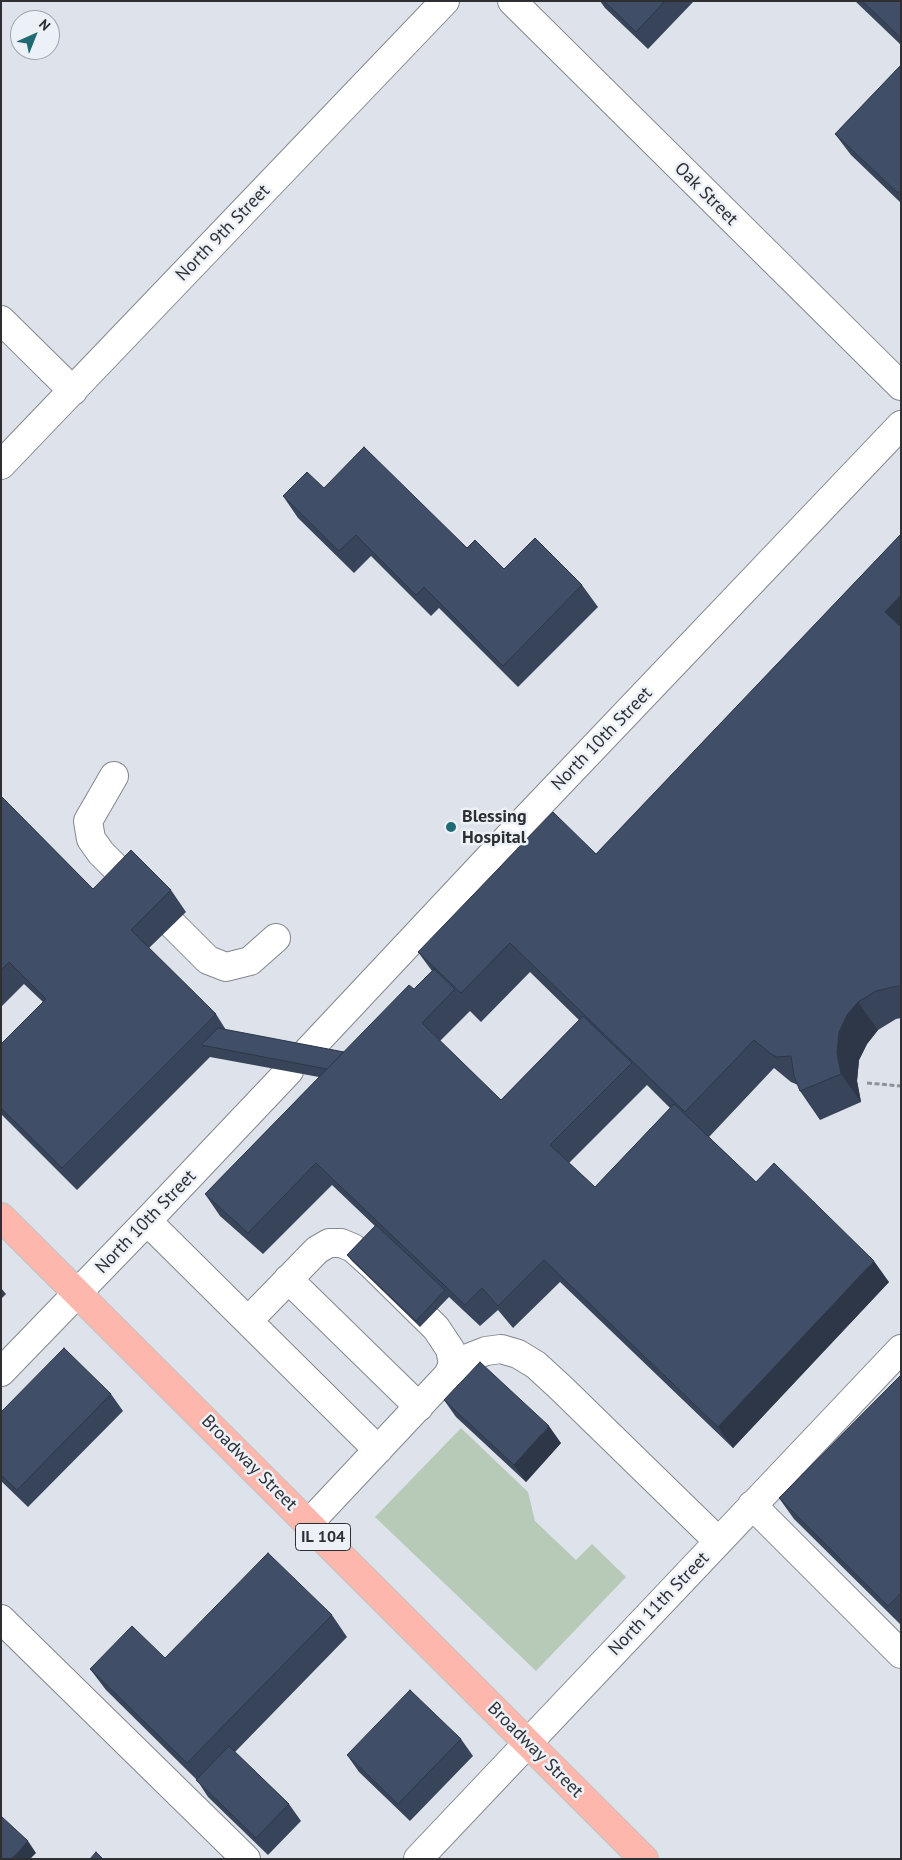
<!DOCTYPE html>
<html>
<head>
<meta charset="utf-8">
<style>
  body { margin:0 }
  #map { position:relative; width:902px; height:1860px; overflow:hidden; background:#dee3eb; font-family:"PT Sans",sans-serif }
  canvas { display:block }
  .frame { position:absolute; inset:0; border:2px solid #2d2f32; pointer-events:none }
  .north { position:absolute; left:10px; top:10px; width:50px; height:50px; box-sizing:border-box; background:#ecf1f8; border:1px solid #a0a3a9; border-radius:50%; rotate:44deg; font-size:14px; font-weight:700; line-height:20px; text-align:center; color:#2d2f32 }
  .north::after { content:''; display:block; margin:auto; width:18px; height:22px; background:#206a74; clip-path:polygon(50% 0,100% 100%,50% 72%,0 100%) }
</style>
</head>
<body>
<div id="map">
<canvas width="902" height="1860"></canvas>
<div class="frame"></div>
<div class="north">N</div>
</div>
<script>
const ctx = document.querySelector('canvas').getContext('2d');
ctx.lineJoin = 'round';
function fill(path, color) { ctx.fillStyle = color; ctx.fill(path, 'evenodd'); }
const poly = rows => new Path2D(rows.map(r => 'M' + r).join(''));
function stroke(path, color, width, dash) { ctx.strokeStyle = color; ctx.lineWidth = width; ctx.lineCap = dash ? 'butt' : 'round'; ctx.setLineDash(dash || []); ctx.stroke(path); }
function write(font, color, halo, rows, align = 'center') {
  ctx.font = font + ' "PT Sans",sans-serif'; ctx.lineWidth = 5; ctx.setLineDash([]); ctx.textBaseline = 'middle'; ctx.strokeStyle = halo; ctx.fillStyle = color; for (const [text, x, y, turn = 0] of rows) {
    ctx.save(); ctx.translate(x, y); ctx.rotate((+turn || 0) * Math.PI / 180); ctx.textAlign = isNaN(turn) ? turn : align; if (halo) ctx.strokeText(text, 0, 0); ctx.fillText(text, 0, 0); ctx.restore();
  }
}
fill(poly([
  [461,1428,528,1492,535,1521,576,1560,592,1544,626,1577,536,1671,375,1517]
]), '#b7cab7');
const minor = poly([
  [512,1,901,386],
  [1,320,73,391],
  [1,465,445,1],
  [114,776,88,821,91,839,101,853,208,960,226,967,250,961,276,938],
  [304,1055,516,829,901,425],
  [147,1221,378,1450],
  [288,1279,419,1407],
  [248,1321,317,1250,329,1243,341,1243,353,1248,372,1265,436,1328,450,1349,453,1364,448,1375,309,1523],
  [1,1372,147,1221,289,1071],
  [448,1375,468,1358,486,1351,501,1349,518,1354,536,1365,560,1387,718,1541],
  [752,1505,901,1654],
  [1,1619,246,1859],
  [418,1859,901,1349]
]);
const major = poly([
  [1,1217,644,1859]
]);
stroke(minor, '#83878e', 30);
stroke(major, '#c0c1c2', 30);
stroke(poly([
  [867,1083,901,1086]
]), '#8e9298', 3, [5, 2.5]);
stroke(minor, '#fff', 28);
stroke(major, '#feb7ad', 28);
fill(poly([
  [600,1,694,1,648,49,605,8],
  [855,1,901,1,901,45],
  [901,65,901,203,851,155,835,134],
  [324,488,467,548,504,569,582,585,598,607,518,687,439,608,431,616,371,556,354,573,298,518,283,496],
  [901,534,901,1018,896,1019,878,1030,867,1044,859,1060,857,1081,861,1102,820,1120,800,1091,798,1085,791,1082,774,1068,709,1137,756,1182,889,1282,733,1448,560,1282,513,1328,498,1310,480,1326,449,1297,420,1327,352,1261,347,1255,375,1226,332,1185,263,1254,220,1216,205,1194,319,1077,210,1057,77,1190,1,1114,1,1044,43,1002,24,984,1,1007,1,796,93,889,171,890,186,912,149,948,216,1014,226,1030,344,1052,414,989,432,971,418,952,596,854],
  [530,972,579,1020,501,1100,440,1041,470,1011,481,1022],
  [647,1085,670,1108,595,1187,569,1163],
  [1,1288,6,1294,1,1299],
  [901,1375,901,1625,794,1519,779,1498],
  [111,1394,123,1411,28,1507,1,1481,1,1412],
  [444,1400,561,1443,526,1482,456,1417],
  [332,1615,347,1637,235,1752,289,1804,301,1821,268,1855,208,1797,197,1780,106,1690,90,1669,165,1658],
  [461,1739,473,1756,410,1821,359,1772,347,1755]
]), '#374459');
fill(poly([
  [901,595,901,634,885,612],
  [858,1002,878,1030,867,1044,859,1060,857,1081,861,1102,841,1074,837,1053,839,1032,847,1015],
  [874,1261,889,1282,733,1448,718,1427],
  [549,1426,561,1443,526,1482,514,1465],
  [28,1841,36,1853,30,1859,11,1859]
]), '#2d3748');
const building = poly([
  [604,1,665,1,636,32,604,1],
  [862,1,901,1,901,38,862,1],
  [901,65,901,190,898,193,835,134,901,65],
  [364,447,467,548,475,540,504,569,535,538,582,585,503,666,424,587,416,595,356,535,339,551,283,496,307,472,324,488,364,447],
  [901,534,901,595,885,612,901,627,901,987,897,986,876,991,858,1002,847,1015,839,1032,837,1053,841,1074,800,1091,794,1076,791,1056,777,1057,771,1054,754,1040,685,1112,510,943,461,993,418,952,553,812,596,854,901,534],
  [1,796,93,889,131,850,171,890,131,930,216,1014,62,1168,1,1108,1,1044,46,999,9,962,1,970,1,796],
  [434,969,455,989,422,1023,501,1100,583,1016,632,1063,550,1145,595,1187,674,1104,756,1182,774,1163,874,1261,718,1427,544,1260,498,1306,482,1288,465,1305,316,1163,248,1233,205,1194,409,985,414,989,434,969],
  [218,1028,344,1052,327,1069,201,1045,218,1028],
  [376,1225,445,1290,416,1321,347,1255,376,1225],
  [64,1348,111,1394,17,1490,1,1475,1,1412,64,1348],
  [480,1362,549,1426,514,1465,444,1400,480,1362],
  [901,1375,901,1593,888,1606,779,1498,901,1375],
  [268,1553,332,1615,187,1763,90,1669,132,1626,165,1658,268,1553],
  [410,1690,461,1739,398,1804,347,1755,410,1690],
  [229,1746,289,1804,256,1838,196,1780,229,1746],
  [1,1816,28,1841,11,1859,1,1859,1,1816],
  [96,1852,103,1859,90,1859,96,1852]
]);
fill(building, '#404f67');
stroke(building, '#2d3748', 1);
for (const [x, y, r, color] of [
  [451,827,6,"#206a74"]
]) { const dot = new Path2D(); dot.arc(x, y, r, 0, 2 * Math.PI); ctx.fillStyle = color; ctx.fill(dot); stroke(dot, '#ecf1f8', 2); }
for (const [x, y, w] of [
  [323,1537,55]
]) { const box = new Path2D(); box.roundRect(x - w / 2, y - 13.5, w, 27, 4); ctx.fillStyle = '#ecf1f8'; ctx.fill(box); stroke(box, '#2d2f32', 1); }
write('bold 16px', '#2d2f32', null, [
  ["IL 104",323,1537]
]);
write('18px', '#2d2f32', '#ecf1f8', [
  ["Oak Street",706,194,45],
  ["North 9th Street",223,233,-46],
  ["North 10th Street",602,739,-46],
  ["North 10th Street",146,1222,-46],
  ["Broadway Street",249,1463,45],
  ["North 11th Street",659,1604,-46],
  ["Broadway Street",535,1750,45]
]);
write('bold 18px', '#2d2f32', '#ecf1f8', [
  ["Blessing",462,817],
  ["Hospital",462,838]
], 'left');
</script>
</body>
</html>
